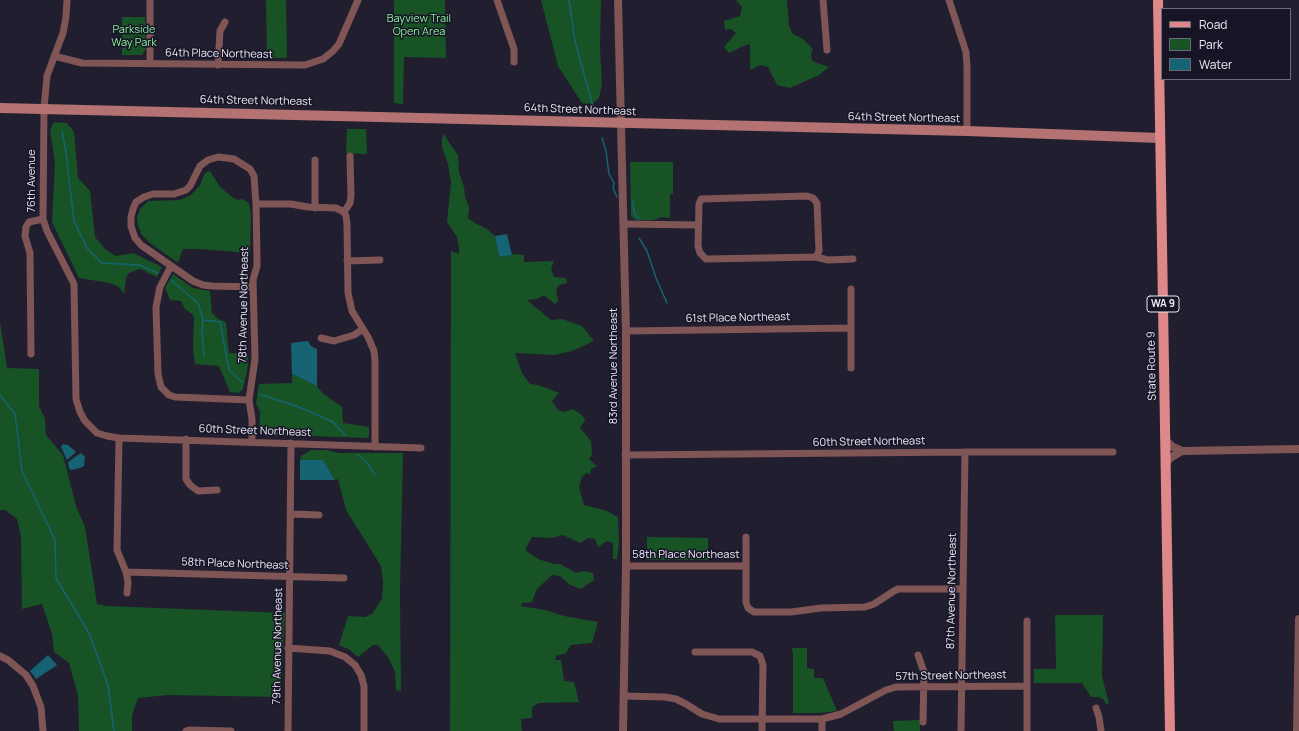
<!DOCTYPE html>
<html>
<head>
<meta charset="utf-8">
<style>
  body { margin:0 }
  #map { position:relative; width:1299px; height:731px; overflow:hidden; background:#211e30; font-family:Manrope,sans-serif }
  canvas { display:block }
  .legend { position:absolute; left:1161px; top:8px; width:130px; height:72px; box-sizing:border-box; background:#171426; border:1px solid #6c6a7a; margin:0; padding:5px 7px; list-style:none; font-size:12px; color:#ebeaf7 }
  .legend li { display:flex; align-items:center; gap:8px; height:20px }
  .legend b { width:20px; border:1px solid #6c6a7a }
</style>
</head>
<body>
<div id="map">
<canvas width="1299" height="731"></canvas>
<ul class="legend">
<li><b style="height:5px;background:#de888a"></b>Road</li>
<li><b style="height:11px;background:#175325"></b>Park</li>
<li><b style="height:11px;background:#166473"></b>Water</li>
</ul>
</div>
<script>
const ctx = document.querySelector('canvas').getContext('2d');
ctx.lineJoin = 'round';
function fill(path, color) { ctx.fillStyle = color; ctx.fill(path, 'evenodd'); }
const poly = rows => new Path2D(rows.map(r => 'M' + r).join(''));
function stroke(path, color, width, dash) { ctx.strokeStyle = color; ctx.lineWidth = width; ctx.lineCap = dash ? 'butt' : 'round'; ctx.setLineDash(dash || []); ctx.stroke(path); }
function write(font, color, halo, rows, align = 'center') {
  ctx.font = font + ' Manrope,sans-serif'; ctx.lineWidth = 3; ctx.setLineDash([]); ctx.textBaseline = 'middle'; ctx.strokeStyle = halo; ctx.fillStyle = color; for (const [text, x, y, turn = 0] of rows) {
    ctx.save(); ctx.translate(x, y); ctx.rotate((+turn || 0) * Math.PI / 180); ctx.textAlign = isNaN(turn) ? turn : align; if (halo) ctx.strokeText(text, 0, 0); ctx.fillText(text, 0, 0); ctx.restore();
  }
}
fill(poly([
  [266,0,286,0,287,58,267,58],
  [394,0,445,0,446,58,404,57,403,104,394,103],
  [541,0,601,0,600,49,602,84,599,98,592,104,582,103,558,66],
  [736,0,787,0,789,26,793,34,803,39,813,49,811,54,812,61,829,67,819,75,790,88,777,85,768,67,760,65,750,70,750,44,741,47,729,53,724,47,736,33,731,29,725,30,724,21,740,16,742,7],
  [122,17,145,17,146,49,142,55,122,55],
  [54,122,67,123,74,132,78,178,90,191,95,237,106,250,116,256,133,253,162,267,157,277,140,269,129,273,126,278,124,294,119,287,110,283,79,278,52,222,55,163,50,130],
  [347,129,366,129,367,154,346,153],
  [444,134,450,144,458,155,459,172,464,187,465,196,469,208,468,218,475,223,487,229,495,236,499,257,517,254,524,255,524,262,554,261,551,269,554,277,566,278,567,283,559,285,556,290,558,301,555,304,544,295,537,299,527,300,551,320,562,319,582,326,594,341,572,351,554,355,515,353,522,373,530,384,539,385,559,393,552,401,558,410,565,412,573,409,583,416,585,420,580,428,591,441,592,455,589,459,597,466,591,469,590,474,586,473,582,477,579,487,584,505,607,511,618,517,619,542,617,559,613,559,613,543,607,541,598,547,595,539,588,538,580,543,563,535,552,538,532,537,525,550,538,559,554,564,560,564,576,573,584,571,593,573,594,580,581,589,570,585,560,576,552,575,537,589,532,602,522,603,521,606,545,610,564,616,598,622,592,643,571,645,566,653,556,656,555,660,561,660,562,666,564,681,574,682,579,702,539,703,532,707,532,718,521,719,522,731,450,731,451,251,459,254,459,248,457,237,447,222,451,182,448,164,442,147,442,138],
  [630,162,673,162,673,194,670,194,670,218,661,217,654,220,635,220,631,216],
  [210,171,220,187,232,197,238,200,242,199,249,203,251,213,250,253,199,249,183,249,178,263,150,243,142,235,138,226,137,217,140,209,148,201,180,200,191,195,200,185,205,173],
  [173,274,193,288,210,291,212,313,218,319,226,322,229,353,248,354,248,366,243,389,239,393,230,392,219,366,195,364,193,348,194,317,192,314,185,309,181,301,170,300,165,288],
  [0,322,7,368,39,369,39,406,45,419,46,435,63,455,76,506,85,527,97,604,106,606,285,613,280,697,168,695,138,698,132,715,132,731,79,731,78,695,69,663,54,652,52,634,42,604,22,609,21,536,17,519,5,510,0,510],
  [292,374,317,386,318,388,325,395,342,407,343,423,369,427,369,437,367,438,311,436,311,433,292,430,292,436,265,435,259,430,260,412,256,403,259,384,292,383],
  [311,450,327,450,338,453,403,453,400,591,401,691,396,690,395,671,388,657,378,645,373,645,358,657,350,650,339,645,348,616,365,617,372,614,382,599,383,583,381,566,346,510,338,479,335,480,323,460,300,460,301,456],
  [647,537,708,538,708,560,647,560],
  [1055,615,1103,615,1102,676,1109,704,1106,704,1104,700,1099,697,1091,697,1082,683,1034,683,1034,669,1056,669],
  [792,648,807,648,807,668,814,669,814,678,823,678,837,711,819,713,793,713,793,652,792,652],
  [920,720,920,731,894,731,893,721]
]), '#175325');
fill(poly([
  [507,234,512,255,499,257,495,236],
  [308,341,311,346,317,349,317,386,292,374,291,343],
  [63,444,68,445,76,452,67,460,61,447],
  [81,453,85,457,84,466,80,468,71,470,69,468,68,462],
  [300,460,323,460,335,480,300,480],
  [48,655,57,665,36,679,30,671]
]), '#166473');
stroke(poly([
  [569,0,575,41,594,110],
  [62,131,66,153,74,221,87,248,102,263,139,265,158,273],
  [602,138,606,151,609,174,614,183,613,188,617,197],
  [633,200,634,213,639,219],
  [639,238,647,251,656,278,667,303],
  [171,280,198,303,203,320,220,322,229,370,242,382],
  [203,320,202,331,204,357],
  [259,394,299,407,333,422,345,435],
  [0,395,15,414,22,471,55,540,56,578,89,633,108,685,114,731],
  [357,454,368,464,375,475]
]), '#166473', 1.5);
stroke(poly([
  [67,0,66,17,63,33,47,76,44,108,43,219,47,231,74,284,76,399,80,412,85,421,97,433,107,436,119,438,421,448],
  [150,0,150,64],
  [497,0,514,49,514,62],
  [823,0,827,50],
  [949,0,966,52,967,66,967,131],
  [54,56,82,63,305,65,323,59,333,51,339,44,358,0],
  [218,65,220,31,225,22],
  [350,156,351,196,350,203,344,212,346,216,347,224,348,293,352,311,368,337,374,351,375,360,375,447],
  [256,204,291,204,308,207,336,208,344,212],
  [315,208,315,160],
  [624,224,698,225],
  [816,257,819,251,817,203,813,198,807,196,701,199,699,204,698,246,700,253,706,259,816,257,828,260,853,259],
  [347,261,380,260],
  [171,266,160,287,156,307,158,374,161,387,169,395,175,397,249,400],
  [851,289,851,368],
  [626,331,851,328],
  [321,338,334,341,354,335,363,329],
  [31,354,30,253,25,236,26,227,29,222,43,219],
  [119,438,117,550,126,572,128,582,127,593],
  [186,439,186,479,190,485,198,491,217,490],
  [252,442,252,419,249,400,255,359,253,280,257,266,257,257,256,204,254,176,250,169,234,159,218,157,208,160,200,166,190,186,186,190,174,194,153,194,144,197,136,202,133,209,131,217,131,226,135,238,141,245,193,281,203,285,212,286,253,287],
  [625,455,965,452,1113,452],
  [291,514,319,515],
  [746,537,746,602,748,608,754,612,791,612,821,608,865,607,874,604,894,591,898,589,963,589],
  [626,566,746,566],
  [126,572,344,578],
  [1027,621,1027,731],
  [288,648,330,651,345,657,355,665,361,675,364,686,364,731],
  [695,652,752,652,760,656,763,665,762,731],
  [918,655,924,672,923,722],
  [0,656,8,660,26,675,33,686,41,707,43,731],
  [624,696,665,697,676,699,686,704,702,714,719,719,822,719,841,714,886,690,896,687,1027,686],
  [1096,708,1099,717,1101,731],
  [186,731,189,730,231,731],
  [288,731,291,443],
  [822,731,822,719],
  [961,731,965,452]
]), '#7f5555', 7);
stroke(poly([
  [618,0,626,331,626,566,623,731],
  [1165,440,1173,447,1182,451,1299,449],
  [1165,465,1170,458,1182,451],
  [1297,731,1299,619]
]), '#7f5555', 8);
stroke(poly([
  [0,108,967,131,1160,138]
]), '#b57273', 10);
stroke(poly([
  [1158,0,1170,731]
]), '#de888a', 10);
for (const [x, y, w] of [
  [1163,304,32]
]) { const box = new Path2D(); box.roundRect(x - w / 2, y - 8, w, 16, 3); ctx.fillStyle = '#171426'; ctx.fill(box); stroke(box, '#ebeaf7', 1); }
write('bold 10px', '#ebeaf7', null, [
  ["WA 9",1163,304]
]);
write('11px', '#8bf29b', '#171426', [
  ["Bayview Trail",419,19],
  ["Open Area",419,32],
  ["Parkside",134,30],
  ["Way Park",134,43]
]);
write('11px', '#ebeaf7', '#171426', [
  ["64th Place Northeast",219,54,1],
  ["64th Street Northeast",256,101,1],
  ["64th Street Northeast",580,110,2],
  ["64th Street Northeast",904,118,1],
  ["76th Avenue",32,181,-90],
  ["78th Avenue Northeast",244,305,-89],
  ["61st Place Northeast",738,318,-1],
  ["83rd Avenue Northeast",614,366,-90],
  ["State Route 9",1152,366,-91],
  ["60th Street Northeast",255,431,2],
  ["60th Street Northeast",869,442,-1],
  ["58th Place Northeast",686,555],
  ["58th Place Northeast",235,564,2],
  ["87th Avenue Northeast",952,591,-89],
  ["79th Avenue Northeast",278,646,-89],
  ["57th Street Northeast",951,676,-1]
]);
</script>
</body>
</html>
